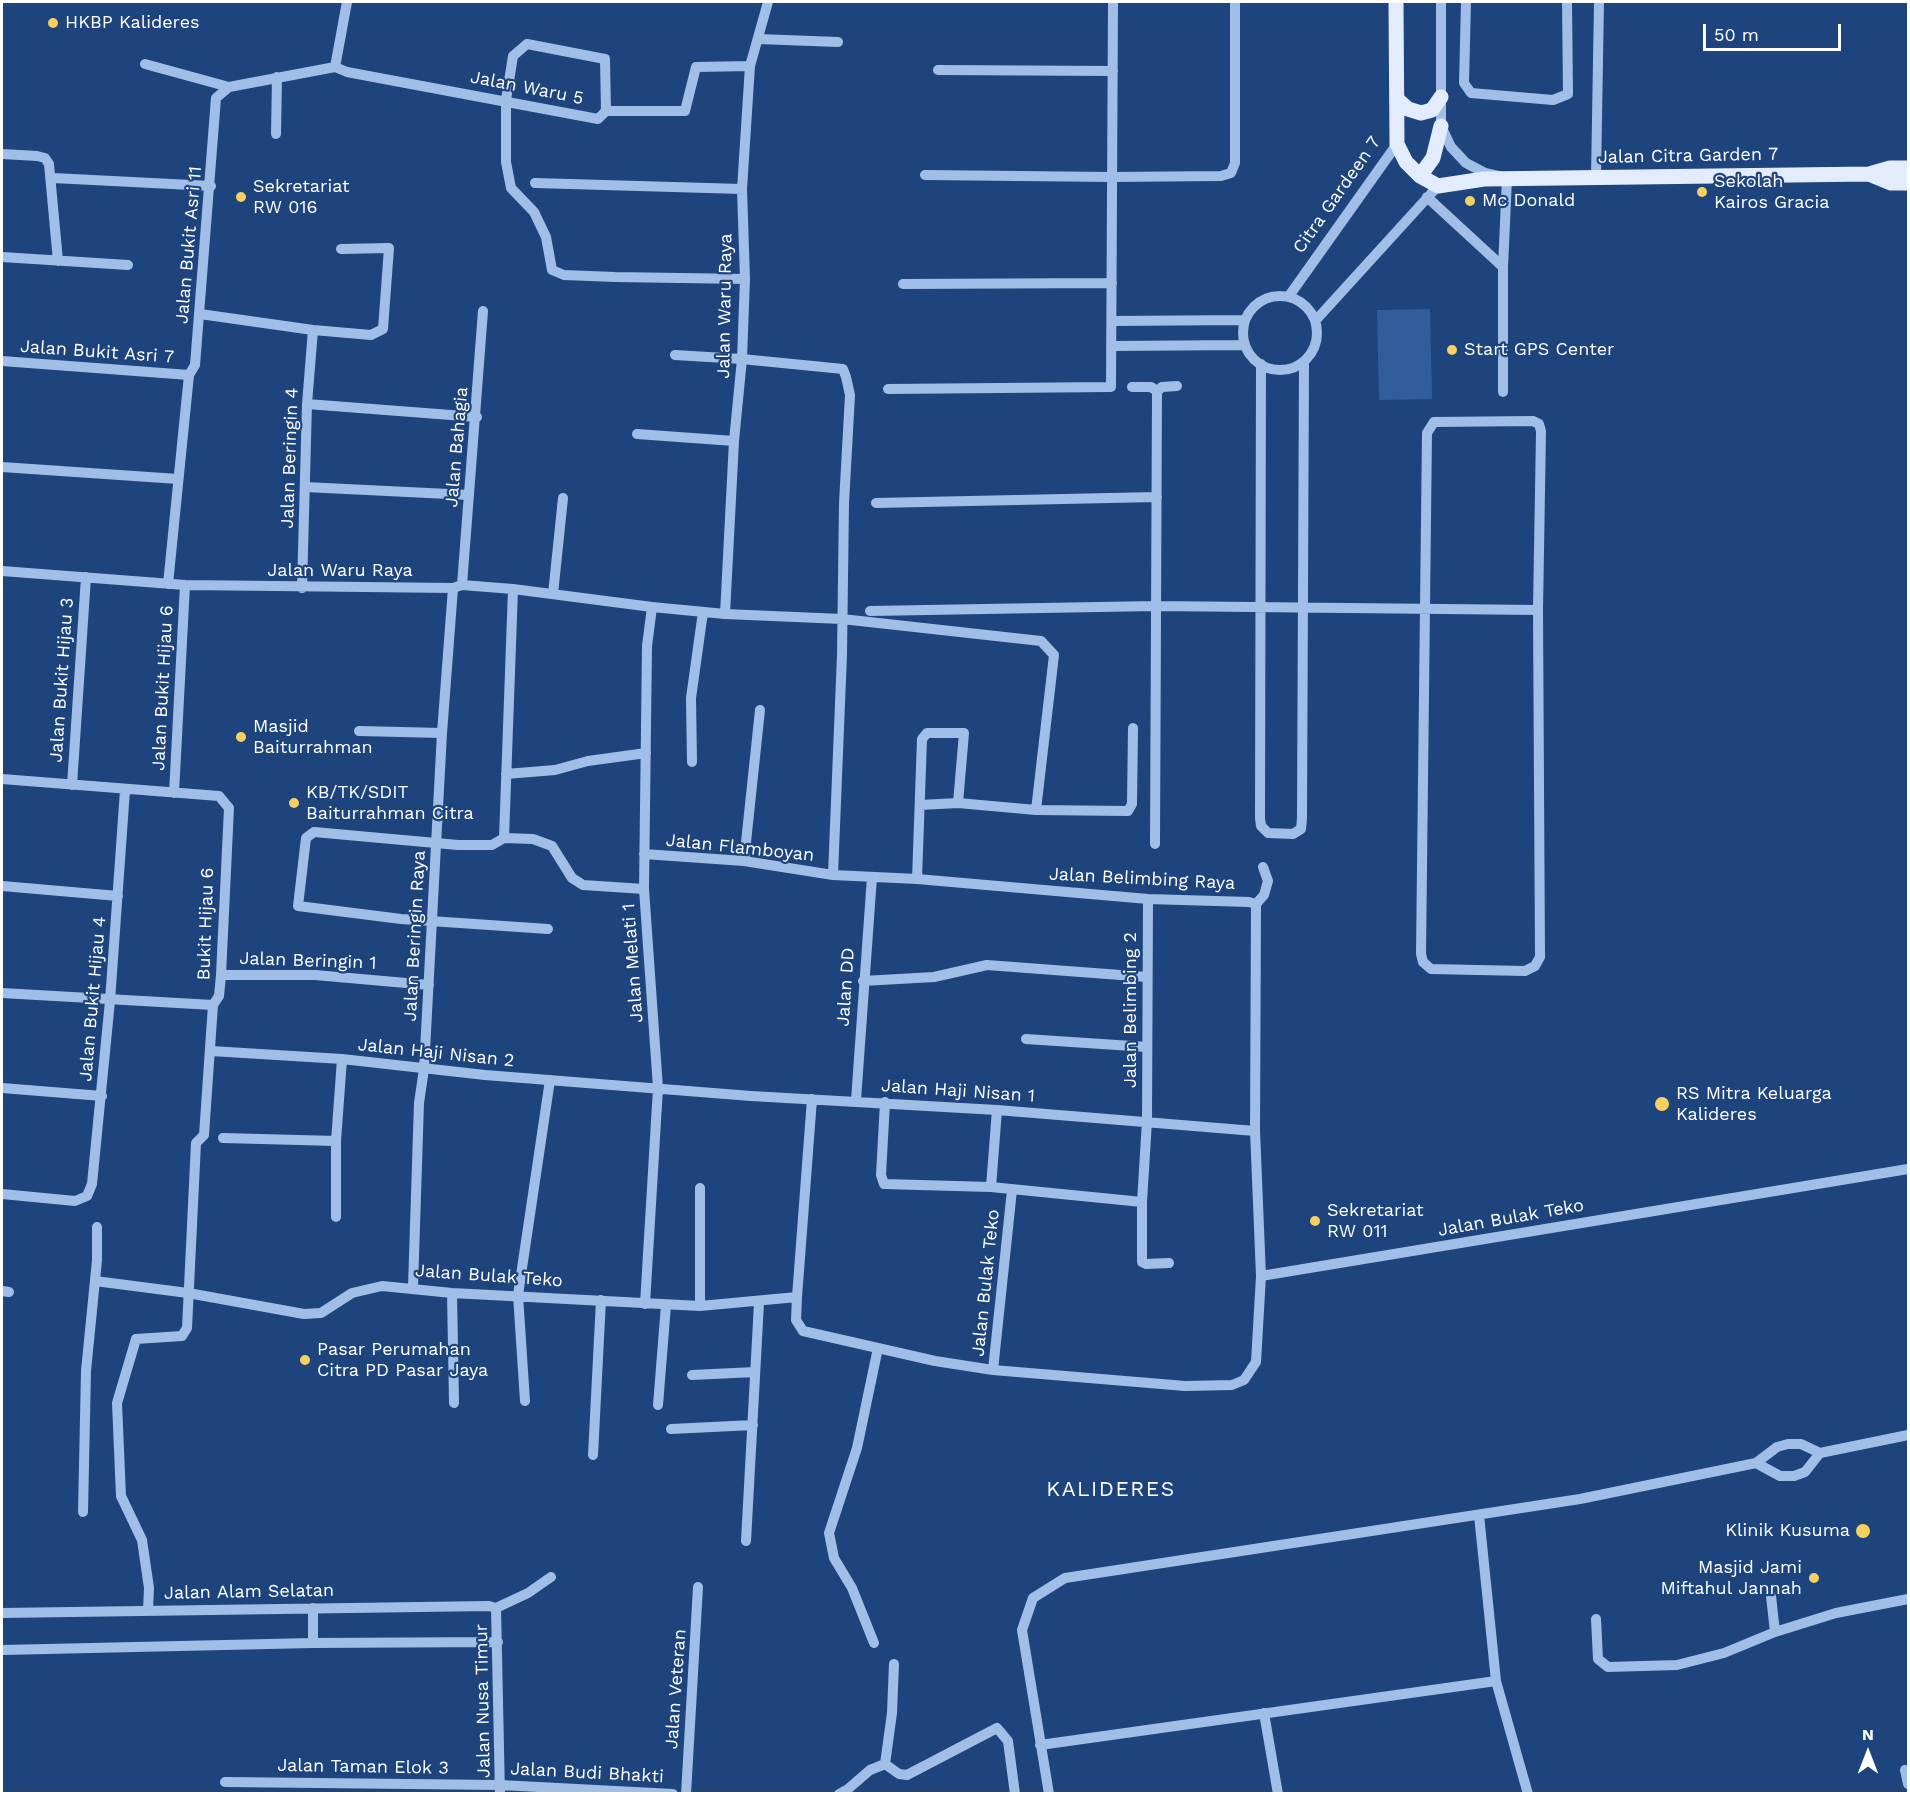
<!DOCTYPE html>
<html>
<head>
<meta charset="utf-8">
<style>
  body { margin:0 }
  #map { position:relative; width:1910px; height:1795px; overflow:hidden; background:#1e447d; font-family:"Work Sans",sans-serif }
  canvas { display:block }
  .frame { position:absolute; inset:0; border:3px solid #fff; pointer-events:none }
  .north { position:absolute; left:1838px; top:1723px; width:60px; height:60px; -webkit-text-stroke:4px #1e447d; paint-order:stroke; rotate:0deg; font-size:16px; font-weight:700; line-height:24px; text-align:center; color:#fff }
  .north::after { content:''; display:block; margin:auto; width:21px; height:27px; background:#fff; clip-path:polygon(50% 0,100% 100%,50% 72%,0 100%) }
  .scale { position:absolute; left:1703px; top:24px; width:138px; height:27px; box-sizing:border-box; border:3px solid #fff; border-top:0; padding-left:8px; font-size:18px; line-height:21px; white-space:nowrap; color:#fff; -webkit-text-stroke:4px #1e447d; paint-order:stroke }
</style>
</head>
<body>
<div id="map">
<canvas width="1910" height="1795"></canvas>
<div class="frame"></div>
<div class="north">N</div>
<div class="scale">50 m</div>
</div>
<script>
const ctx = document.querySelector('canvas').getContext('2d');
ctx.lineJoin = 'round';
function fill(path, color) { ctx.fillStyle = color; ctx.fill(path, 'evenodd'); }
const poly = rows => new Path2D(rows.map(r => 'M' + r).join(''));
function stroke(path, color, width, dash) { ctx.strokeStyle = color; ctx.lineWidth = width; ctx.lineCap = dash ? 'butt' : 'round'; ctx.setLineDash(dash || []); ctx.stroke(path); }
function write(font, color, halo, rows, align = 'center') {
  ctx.font = font + ' "Work Sans",sans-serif'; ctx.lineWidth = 4.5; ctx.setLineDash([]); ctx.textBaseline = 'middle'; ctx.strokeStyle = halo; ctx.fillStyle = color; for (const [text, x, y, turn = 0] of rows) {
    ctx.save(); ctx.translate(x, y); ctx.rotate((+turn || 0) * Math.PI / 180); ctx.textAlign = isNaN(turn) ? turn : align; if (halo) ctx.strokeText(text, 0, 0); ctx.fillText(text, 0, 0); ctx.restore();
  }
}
fill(poly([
  [1430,309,1432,399,1379,400,1377,310]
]), '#315d9b');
stroke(poly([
  [1441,2,1441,126,1451,147,1466,163,1485,173,1507,178,1503,267,1503,392],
  [1466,2,1464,83,1471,93,1553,100,1568,94,1567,2],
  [758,39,838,42],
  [145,64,229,87],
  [335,67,347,72,598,119,606,111,685,111,696,67,750,66],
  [335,67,347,2],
  [938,70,1113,71],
  [606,111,605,59,527,44,513,56,506,100,506,162,511,188,534,212,546,237,552,270,564,275,615,277,745,279],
  [276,134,277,77],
  [2,154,37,156,45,158,49,164,58,261],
  [925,175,1112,177,1221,176,1231,173,1235,163,1235,2],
  [1596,177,1599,2],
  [53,178,211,186],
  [535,183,742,189],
  [1427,197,1503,267],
  [2,257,128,265],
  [903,284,1112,283],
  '1243 333a37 37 0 1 1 74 0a37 37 0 1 1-74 0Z',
  [1289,296,1397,144],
  [200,314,313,330,371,335,383,329,389,248,341,249],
  [1316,320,1438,186],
  [1112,321,1245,320],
  [1111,346,1245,345],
  [675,355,742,359,843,369,846,377,850,395,844,503,842,655,833,875],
  [2,361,189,375],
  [1261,364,1260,818,1261,826,1268,833,1293,834,1301,829,1302,818,1304,362],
  [1132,387,1151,387,1157,391],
  [888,389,1111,387,1113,2],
  [1157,391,1162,387,1177,386],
  [307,404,477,417],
  [1533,421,1539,424,1541,431,1538,610,1540,957,1535,966,1525,971,1431,969,1423,962,1421,954,1427,433,1434,422,1533,421],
  [637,434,734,441],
  [2,467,178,479],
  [305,487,469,495],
  [876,503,1157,497],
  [2,571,185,585,453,588,462,585,513,589,652,607,725,614,842,619,1041,641,1054,655,1036,810],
  [168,584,189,375,195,365,216,98,229,87,335,67],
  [462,585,483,311],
  [302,588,307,404,313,330],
  [553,594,563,498],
  [870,611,1156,606,1538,610],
  [725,614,734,441,742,359,745,279,742,189,750,66,768,2],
  [359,731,442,733],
  [692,762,691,698,703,612],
  [506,774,555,770,588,761,646,753],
  [2,779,219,796,229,808,221,975,219,996,213,1005,204,1135,196,1143,187,1328,182,1336,136,1339,117,1403,121,1496,142,1540,149,1588,148,1610],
  [72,785,86,577],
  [174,793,185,585],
  [920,805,958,803,1036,810,1128,811,1132,804,1133,728],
  [504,838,513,589],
  [1155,844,1157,391],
  [744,861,760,710],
  [917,879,922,739,927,733,964,733,958,803],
  [2,886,118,896],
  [1148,899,1147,1121,1142,1202,1142,1262,1146,1264,1169,1263],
  [1256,904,1264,895,1268,881,1263,867],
  [548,929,401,919,298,906,306,838,314,832,458,845,492,845,504,838,533,839,552,846,572,878,583,885,644,889],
  [221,975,315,975,429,985],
  [863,981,934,977,987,965,1147,977],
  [2,993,213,1005],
  [1026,1039,1147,1047],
  [211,1051,342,1059,485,1075,751,1096,997,1110,1255,1131],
  [2,1088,102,1096],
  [856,1100,872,877],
  [885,1102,881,1175,884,1184,991,1187,1142,1202],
  [223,1138,336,1141,342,1059],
  [336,1141,336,1217],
  [991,1187,997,1110],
  [700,1188,700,1306],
  [2,1194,75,1201,87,1196,92,1184,110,1001,125,790],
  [1261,1276,1908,1169],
  [95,1281,188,1293,304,1314,321,1313,352,1293,382,1286,452,1293,700,1306,797,1297,796,1320,803,1331,935,1361,993,1370,1185,1386,1232,1385,1244,1380,1256,1362,1261,1276,1255,1131,1256,904,1249,902,1148,899,917,879,833,875,744,861,644,854],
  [413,1287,419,1103,424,1069,442,733,453,588],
  [2,1291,9,1292],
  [452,1293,454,1403],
  [797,1297,812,1099],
  [645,1304,658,1088,644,889,647,646,652,607],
  [993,1370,1012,1190],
  [692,1375,755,1372],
  [525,1401,518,1295,550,1080],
  [658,1405,666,1305],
  [671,1429,753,1425],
  [593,1455,601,1300],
  [1756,1463,1780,1476,1794,1476,1805,1472,1820,1453],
  [83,1512,86,1371,97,1260,97,1227],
  [1479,1515,1496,1681,1528,1794],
  [746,1541,759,1303],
  [313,1608,313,1643],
  [496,1608,500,1794],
  [496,1608,528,1593,551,1577],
  [2,1613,489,1606,496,1608],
  [1596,1619,1598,1659,1608,1667,1677,1665,1724,1653,1775,1632,1771,1596],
  [1775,1632,1836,1613,1908,1599],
  [874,1643,852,1588,834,1558,829,1533,857,1448,878,1348],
  [2,1650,313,1643,498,1642],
  [1264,1713,1278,1794],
  [1040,1745,1496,1681],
  [885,1764,892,1713,894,1664],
  [1905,1770,1908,1784],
  [225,1782,500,1785,673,1794],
  [686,1794,698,1587],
  [839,1794,848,1789,870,1770,885,1764,899,1774,907,1775,997,1728,1008,1741,1015,1794],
  [1049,1794,1022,1630,1033,1598,1065,1578,1580,1499,1756,1463,1777,1447,1788,1444,1801,1444,1820,1453,1908,1435]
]), '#a1bee7', 10);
stroke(poly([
  [1396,2,1397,144,1406,162,1420,176,1438,186,1484,179,1869,174,1890,168,1908,168],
  [1397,99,1408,109,1421,113,1432,110,1441,97],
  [1869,174,1891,183,1908,183],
  [1420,176,1433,158,1441,126]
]), '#e3ecfd', 15);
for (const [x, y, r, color] of [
  [53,23,6,"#f6d060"],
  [1702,192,6,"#f6d060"],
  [241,197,6,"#f6d060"],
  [1470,201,6,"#f6d060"],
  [1452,350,6,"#f6d060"],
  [241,737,6,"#f6d060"],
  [294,803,6,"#f6d060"],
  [1662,1104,8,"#f6d060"],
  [1315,1221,6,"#f6d060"],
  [305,1360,6,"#f6d060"],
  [1863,1531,8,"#f6d060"],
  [1814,1578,6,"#f6d060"]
]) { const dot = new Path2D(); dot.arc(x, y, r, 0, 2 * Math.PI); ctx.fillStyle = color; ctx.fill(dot); stroke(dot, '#1e447d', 2); }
write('18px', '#fff', '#1e447d', [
  ["HKBP Kalideres",65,23],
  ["Sekolah",1714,182],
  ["Kairos Gracia",1714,203],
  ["Sekretariat",253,187],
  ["RW 016",253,208],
  ["Mc Donald",1482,201],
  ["Start GPS Center",1464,350],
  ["Masjid",253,727],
  ["Baiturrahman",253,748],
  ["KB/TK/SDIT",306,793],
  ["Baiturrahman Citra",306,814],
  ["RS Mitra Keluarga",1676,1094],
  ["Kalideres",1676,1115],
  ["Sekretariat",1327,1211],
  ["RW 011",1327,1232],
  ["Pasar Perumahan",317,1350],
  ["Citra PD Pasar Jaya",317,1371],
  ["Klinik Kusuma",1850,1531,"right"],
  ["Masjid Jami",1802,1568,"right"],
  ["Miftahul Jannah",1802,1589,"right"]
], 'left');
write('18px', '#fff', '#1e447d', [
  ["Jalan Waru 5",527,88,11],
  ["Jalan Citra Garden 7",1688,156,-1],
  ["Citra Gardeen 7",1337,195,-55],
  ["Jalan Bukit Asri 11",189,245,-85],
  ["Jalan Waru Raya",725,306,-89],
  ["Jalan Bukit Asri 7",97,352,4],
  ["Jalan Bahagia",457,447,-85],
  ["Jalan Beringin 4",290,458,-88],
  ["Jalan Waru Raya",340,571],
  ["Jalan Bukit Hijau 3",62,680,-86],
  ["Jalan Bukit Hijau 6",163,688,-87],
  ["Jalan Flamboyan",740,848,6],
  ["Jalan Belimbing Raya",1142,879,3],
  ["Bukit Hijau 6",206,924,-88],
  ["Jalan Beringin Raya",415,936,-87],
  ["Jalan Beringin 1",308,961,2],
  ["Jalan Melati 1",633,963,-94],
  ["Jalan DD",846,987,-86],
  ["Jalan Bukit Hijau 4",93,999,-85],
  ["Jalan Belimbing 2",1131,1010,-90],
  ["Jalan Haji Nisan 2",436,1053,6],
  ["Jalan Haji Nisan 1",958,1091,4],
  ["Jalan Bulak Teko",1511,1218,-10],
  ["Jalan Bulak Teko",489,1276,4],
  ["Jalan Bulak Teko",986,1283,-84],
  ["Jalan Alam Selatan",249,1592,-1],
  ["Jalan Veteran",676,1689,-86],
  ["Jalan Nusa Timur",483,1701,-91],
  ["Jalan Taman Elok 3",363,1767,1],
  ["Jalan Budi Bhakti",587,1773,3]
]);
ctx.letterSpacing = '1.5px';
write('21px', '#fff', '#1e447d', [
  ["KALIDERES",1111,1490]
]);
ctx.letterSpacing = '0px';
</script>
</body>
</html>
